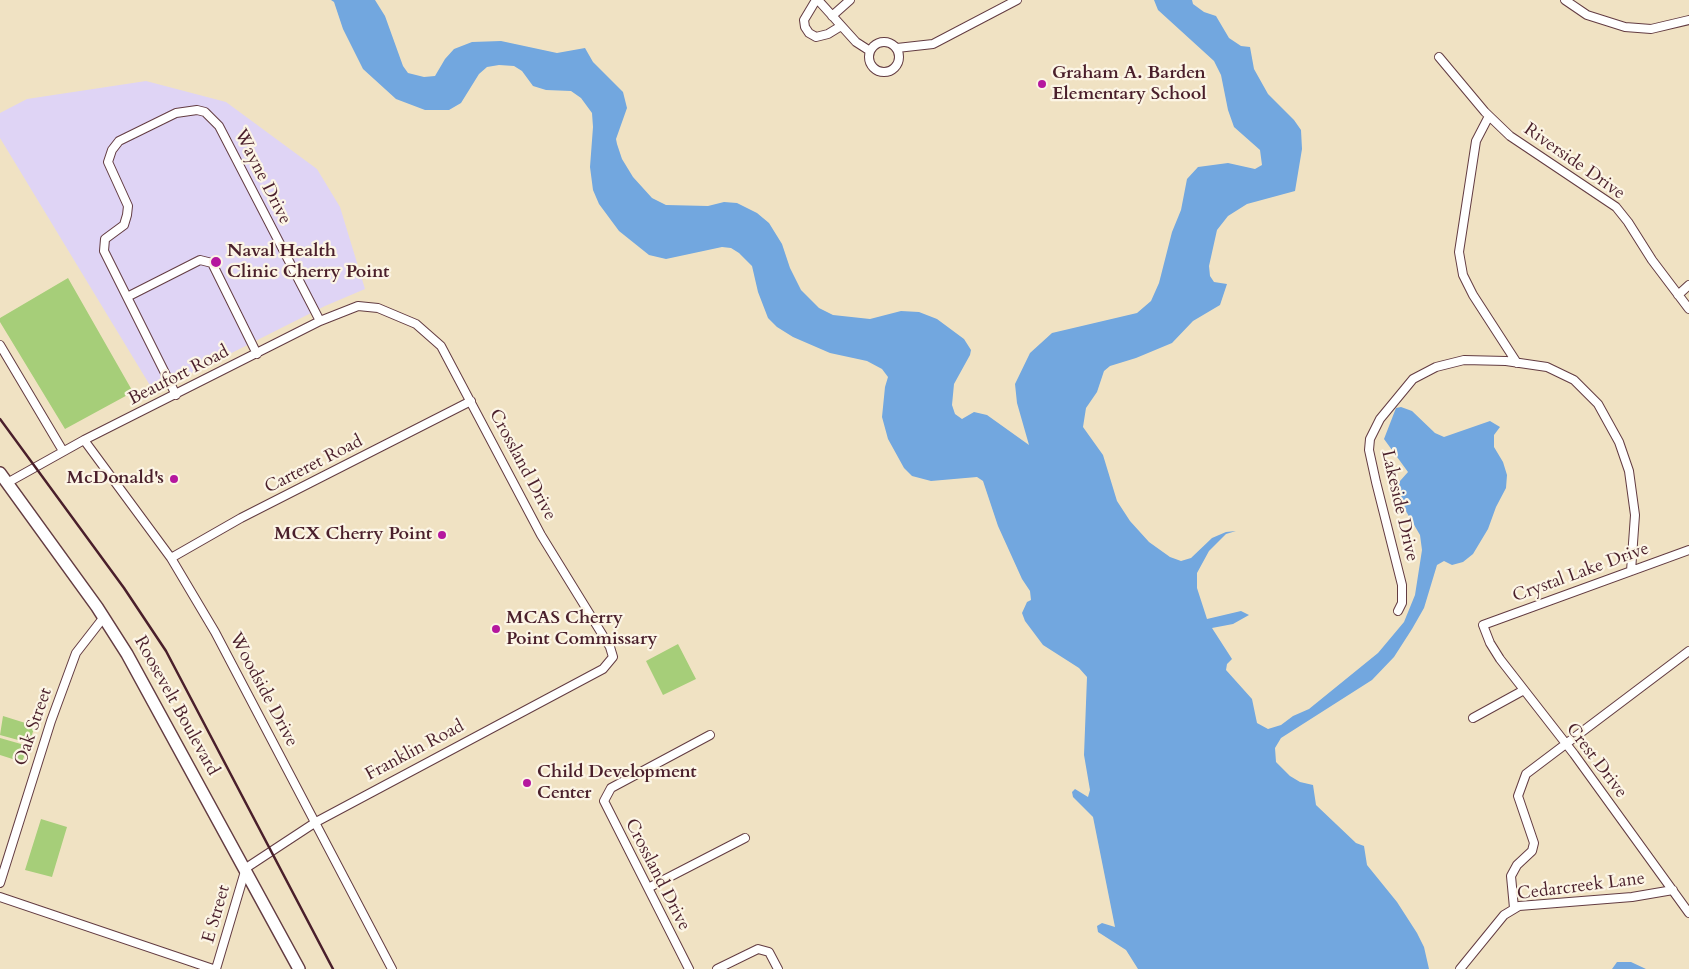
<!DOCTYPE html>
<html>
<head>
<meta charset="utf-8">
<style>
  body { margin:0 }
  canvas { display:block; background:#f0e2c3 }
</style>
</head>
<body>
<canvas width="1689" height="969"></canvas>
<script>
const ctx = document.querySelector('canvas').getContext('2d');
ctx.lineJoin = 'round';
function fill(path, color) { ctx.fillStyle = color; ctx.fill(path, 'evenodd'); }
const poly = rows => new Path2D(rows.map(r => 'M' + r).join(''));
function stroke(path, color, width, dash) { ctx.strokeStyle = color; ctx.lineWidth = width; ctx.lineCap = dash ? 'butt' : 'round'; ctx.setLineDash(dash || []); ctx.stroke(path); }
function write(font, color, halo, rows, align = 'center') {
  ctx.font = font + ' Cardo,serif'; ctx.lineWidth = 4.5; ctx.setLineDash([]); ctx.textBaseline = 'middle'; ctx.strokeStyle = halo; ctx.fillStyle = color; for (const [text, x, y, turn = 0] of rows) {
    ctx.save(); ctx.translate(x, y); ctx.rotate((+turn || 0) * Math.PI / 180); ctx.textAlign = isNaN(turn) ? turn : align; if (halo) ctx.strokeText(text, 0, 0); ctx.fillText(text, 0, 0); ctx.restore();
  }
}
fill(poly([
  [146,81,226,102,317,169,340,207,365,289,325,306,154,392,0,138,0,113,27,99]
]), '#dfd4f5');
fill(poly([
  [68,278,133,392,65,429,0,322,0,318],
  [678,644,696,679,663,695,646,661],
  [3,716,35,726,29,743,0,735],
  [0,738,28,746,22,762,0,755],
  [41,819,67,827,52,877,25,870]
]), '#a6ce79');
fill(poly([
  [331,0,375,0,385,16,403,66,408,73,424,77,435,76,445,59,454,49,472,42,501,41,557,53,585,48,593,62,623,92,627,108,616,139,617,144,622,159,633,177,652,198,666,205,708,206,724,202,737,203,757,213,769,223,782,244,790,268,801,290,819,308,833,315,870,319,901,311,919,312,937,319,964,339,971,350,970,355,954,384,952,405,955,414,962,419,974,412,987,415,1029,445,1017,403,1015,384,1030,353,1052,333,1137,313,1151,301,1159,283,1172,232,1181,210,1187,179,1198,167,1228,163,1255,169,1262,165,1260,150,1234,127,1228,110,1221,75,1214,61,1158,10,1154,0,1192,0,1193,4,1204,12,1216,16,1229,38,1241,46,1250,47,1254,69,1268,94,1294,120,1301,130,1302,149,1295,191,1247,204,1228,216,1217,230,1209,266,1210,276,1214,282,1227,284,1220,305,1193,321,1172,343,1136,358,1110,366,1104,371,1097,392,1086,408,1083,427,1103,455,1117,501,1130,521,1149,542,1170,557,1181,561,1191,558,1212,538,1226,532,1236,531,1226,534,1209,551,1197,573,1197,588,1207,619,1241,611,1249,615,1233,624,1212,628,1232,659,1227,664,1226,670,1252,699,1257,723,1268,729,1281,725,1293,716,1309,709,1378,653,1404,622,1415,595,1422,550,1420,535,1400,501,1397,490,1400,481,1408,472,1384,439,1396,408,1401,407,1412,411,1435,433,1444,437,1490,421,1500,427,1494,435,1494,447,1503,462,1507,475,1506,488,1496,507,1488,529,1473,554,1463,562,1452,565,1444,561,1437,565,1424,608,1412,629,1394,657,1372,680,1281,738,1275,748,1276,762,1290,776,1300,782,1313,785,1316,805,1356,843,1364,846,1367,865,1397,902,1417,933,1424,947,1429,969,1138,969,1126,950,1098,932,1097,926,1102,923,1115,927,1093,817,1073,797,1072,792,1075,789,1088,797,1090,790,1084,755,1087,677,1079,668,1043,645,1025,621,1022,613,1027,602,1031,600,1030,591,1022,579,998,526,983,481,977,477,931,481,912,476,904,468,888,439,882,417,885,387,888,377,882,369,867,361,830,353,793,337,777,327,768,318,758,292,752,266,739,253,731,248,722,247,666,259,649,255,619,231,599,204,593,190,590,167,593,127,592,113,581,98,571,91,546,90,533,86,522,71,514,66,499,65,487,67,479,74,461,103,449,110,425,110,396,99,363,69,343,29,334,2],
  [1617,962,1631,962,1646,969,1612,969]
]), '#72a7df');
const street = poly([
  [816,0,804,20,805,27,809,33,816,37,828,34,841,26],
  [818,0,856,42,870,51],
  [1565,0,1587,15,1625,27,1651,29,1689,20],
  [832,16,850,0],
  '869 57a15 15 0 1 1 30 0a15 15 0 1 1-30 0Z',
  [897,48,933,44,1017,0],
  [1439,57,1485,112,1510,136,1616,207,1628,222,1652,260,1689,309],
  [1489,116,1476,141,1459,252,1463,275,1473,295,1517,363],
  [1678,295,1689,285],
  [127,297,200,260,212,263,257,354],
  [0,345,63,451],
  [176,395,104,251,105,239,124,225,127,215,128,206,108,162,112,150,119,141,176,113,197,110,205,112,219,126,320,321],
  [84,440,171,558,215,632,392,969],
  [7,483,84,440,320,321,358,306,378,308,416,324,441,346,541,535,610,647,613,657,603,669,316,822,246,868,216,969],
  [1689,550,1483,625,1490,643,1500,659,1574,754,1689,913],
  [171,558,241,518,471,401],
  [1398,611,1402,603,1402,585,1376,482,1369,450,1370,439,1380,419,1413,379,1436,367,1464,360,1506,361,1547,367,1574,380,1598,404,1619,442,1629,471,1635,515,1631,571],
  [1473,718,1524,690],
  [0,883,51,721,76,653,104,617],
  [648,888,745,838],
  [0,897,213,969],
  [1514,908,1511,876,1517,865,1532,851,1534,843,1518,796,1526,774,1689,651],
  [689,969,604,801,611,788,710,735],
  [717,969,758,949,769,952,778,969],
  [1460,969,1504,915,1519,906,1632,897,1673,890]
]);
const secondary = poly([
  [0,473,97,607,127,654,299,969]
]);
stroke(street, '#633c42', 10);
stroke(secondary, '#633c42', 14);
stroke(street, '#fff', 8);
stroke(secondary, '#fff', 11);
stroke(poly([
  [0,419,124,588,166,651,333,969]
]), '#4a1f2b', 2.5);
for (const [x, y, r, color] of [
  [1042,84,5,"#b5179e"],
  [216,262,6,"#b5179e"],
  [174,479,5,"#b5179e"],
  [442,535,5,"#b5179e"],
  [496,629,5,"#b5179e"],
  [527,783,5,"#b5179e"]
]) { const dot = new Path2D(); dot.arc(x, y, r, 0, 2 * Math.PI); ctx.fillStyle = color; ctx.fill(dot); stroke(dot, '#fcf5e5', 2); }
write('bold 18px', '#4a1f2b', '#fcf5e5', [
  ["Graham A. Barden",1052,74],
  ["Elementary School",1052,95],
  ["Naval Health",227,252],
  ["Clinic Cherry Point",227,273],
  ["McDonald's",164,479,"right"],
  ["MCX Cherry Point",432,535,"right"],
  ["MCAS Cherry",506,619],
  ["Point Commissary",506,640],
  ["Child Development",537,773],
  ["Center",537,794]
], 'left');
write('18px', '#4a1f2b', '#fcf5e5', [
  ["Riverside Drive",1574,162,35],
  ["Wayne Drive",262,177,63],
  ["Beaufort Road",179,376,-27],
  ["Carteret Road",314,465,-27],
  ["Crossland Drive",522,465,62],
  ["Lakeside Drive",1399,506,77],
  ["Crystal Lake Drive",1581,573,-20],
  ["Woodside Drive",263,690,62],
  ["Roosevelt Boulevard",176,706,61],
  ["Oak Street",34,727,-71],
  ["Franklin Road",415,751,-28],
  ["Crest Drive",1596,761,53],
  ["Crossland Drive",657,875,63],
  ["Cedarcreek Lane",1581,887,-7],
  ["E Street",217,914,-74]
]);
</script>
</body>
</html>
